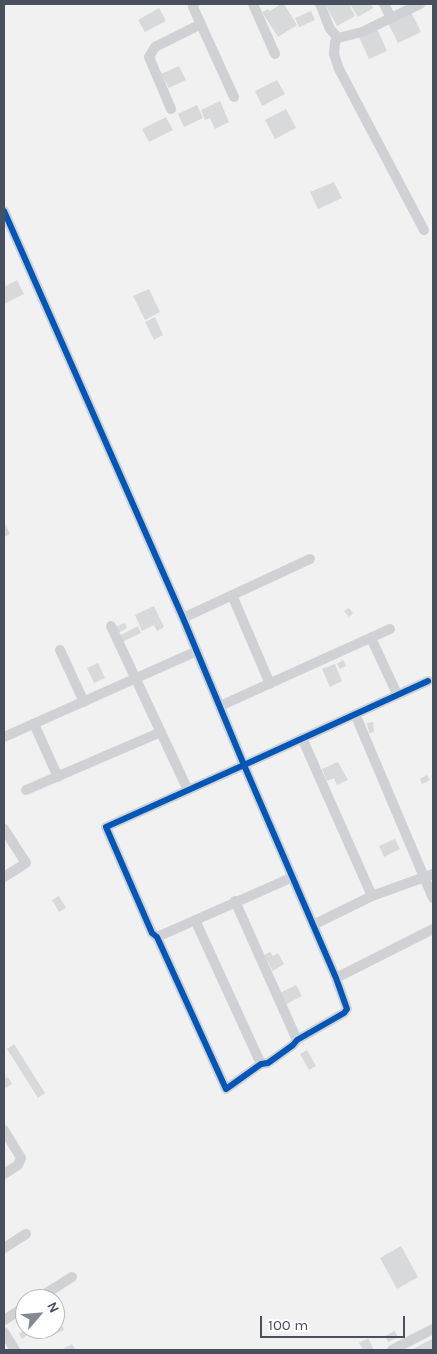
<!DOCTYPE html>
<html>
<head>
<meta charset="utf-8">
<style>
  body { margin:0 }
  #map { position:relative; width:437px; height:1354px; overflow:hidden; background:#f1f1f1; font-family:Karla,sans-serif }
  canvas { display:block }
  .frame { position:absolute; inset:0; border:5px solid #484f5d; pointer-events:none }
  .north { position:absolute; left:15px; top:1289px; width:50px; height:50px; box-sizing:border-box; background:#fff; border:1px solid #b6b9be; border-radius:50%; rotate:63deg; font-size:14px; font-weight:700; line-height:20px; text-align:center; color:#484f5d }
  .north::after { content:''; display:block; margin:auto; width:18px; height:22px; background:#838891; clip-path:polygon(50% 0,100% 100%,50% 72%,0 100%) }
  .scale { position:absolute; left:260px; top:1316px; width:145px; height:22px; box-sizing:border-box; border:2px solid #484f5d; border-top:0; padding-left:6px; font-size:15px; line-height:18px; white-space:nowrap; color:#484f5d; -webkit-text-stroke:4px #fff; paint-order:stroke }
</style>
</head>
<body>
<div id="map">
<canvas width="437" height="1354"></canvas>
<div class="frame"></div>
<div class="north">N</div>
<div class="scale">100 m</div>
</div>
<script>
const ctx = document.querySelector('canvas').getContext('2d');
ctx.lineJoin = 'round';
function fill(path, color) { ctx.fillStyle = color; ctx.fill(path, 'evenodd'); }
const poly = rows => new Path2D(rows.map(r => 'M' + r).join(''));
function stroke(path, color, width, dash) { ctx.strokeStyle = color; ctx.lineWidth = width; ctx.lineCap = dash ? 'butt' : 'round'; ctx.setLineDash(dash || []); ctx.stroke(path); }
fill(poly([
  [281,4,284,4,297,25,278,37,262,12,268,9,270,11],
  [325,4,349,4,355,16,337,26],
  [350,4,371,4,373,8,358,17],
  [159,8,166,21,145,32,138,20],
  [311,11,315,20,299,27,295,18],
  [411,12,421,32,398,43,388,23],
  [377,29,387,51,369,59,359,37],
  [179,66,186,80,169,88,161,74],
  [277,80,285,94,262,106,255,91],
  [220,101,229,122,215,129,210,118,205,120,201,110],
  [197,105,203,118,184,127,178,114],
  [286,109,296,128,275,139,265,120],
  [166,117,173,130,149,142,142,129],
  [334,182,342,198,318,209,310,192],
  [17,280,24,294,4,304,4,287],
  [149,289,160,312,145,320,133,296],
  [155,317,163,335,154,340,145,322],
  [4,521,10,534,4,537],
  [154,606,164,627,157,631,154,625,142,631,135,615],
  [349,608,353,613,349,617,344,611],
  [125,623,127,628,118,633,115,627],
  [138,626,141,633,122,642,119,636],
  [343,660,346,666,340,669,337,664],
  [98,663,105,678,94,683,87,668],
  [335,664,342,681,330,687,322,669],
  [373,722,374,732,369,733,367,723],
  [338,762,348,780,337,785,334,778,327,781,322,769],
  [427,775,430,780,422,784,420,779],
  [395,839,400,849,384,857,379,846],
  [59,896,66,908,59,912,52,900],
  [270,952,273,956,278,953,284,964,273,971,264,955],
  [296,985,302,996,286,1004,280,993],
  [14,1044,45,1093,38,1098,7,1049],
  [307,1050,316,1066,309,1070,300,1054],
  [8,1077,12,1084,6,1088,4,1085,4,1079],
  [401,1246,418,1277,397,1289,380,1258],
  [59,1318,64,1330,50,1336,47,1329,55,1329,55,1320],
  [26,1329,31,1329,33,1331,22,1339,19,1334],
  [395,1331,398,1337,388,1342,385,1336],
  [368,1338,374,1350,363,1350,359,1343],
  [432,1339,433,1350,411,1350],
  [72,1344,76,1350,61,1350]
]), '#d8d9db');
stroke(poly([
  [194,4,193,7,234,97],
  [253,4,275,54],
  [320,4,330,29,338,38,362,32,420,4],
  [384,4,391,18],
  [338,38,335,42,334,54,339,69,424,230],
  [171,109,149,57,155,47,201,24],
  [4,211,183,618,244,765,106,827,152,933,157,937,226,1089,261,1064,268,1063,293,1045,297,1040,344,1013,347,1009,336,978,244,765,428,681],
  [232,595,270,684],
  [183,618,310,559],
  [111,626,188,790],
  [371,638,397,694],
  [60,650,84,702],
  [220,706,390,629],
  [355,714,433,898],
  [34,724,58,777],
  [4,737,197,651],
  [302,738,372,896],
  [26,790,161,732],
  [4,829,26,863,4,877],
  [235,901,297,1040],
  [195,920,261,1064],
  [313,925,372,896,433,874],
  [157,937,293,877],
  [336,978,433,929],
  [4,1130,21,1158,18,1165,4,1174],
  [4,1248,26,1234],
  [37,1299,72,1277],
  [4,1320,25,1307],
  [4,1332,15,1350],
  [392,1350,433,1329]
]), '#d0d1d4', 10);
stroke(poly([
  [4,211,183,618,244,765,106,827,152,933,157,937,226,1089,261,1064,268,1063,293,1045,297,1040,344,1013,347,1009,336,978,244,765,428,681]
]), '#0057b8', 6);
</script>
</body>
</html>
